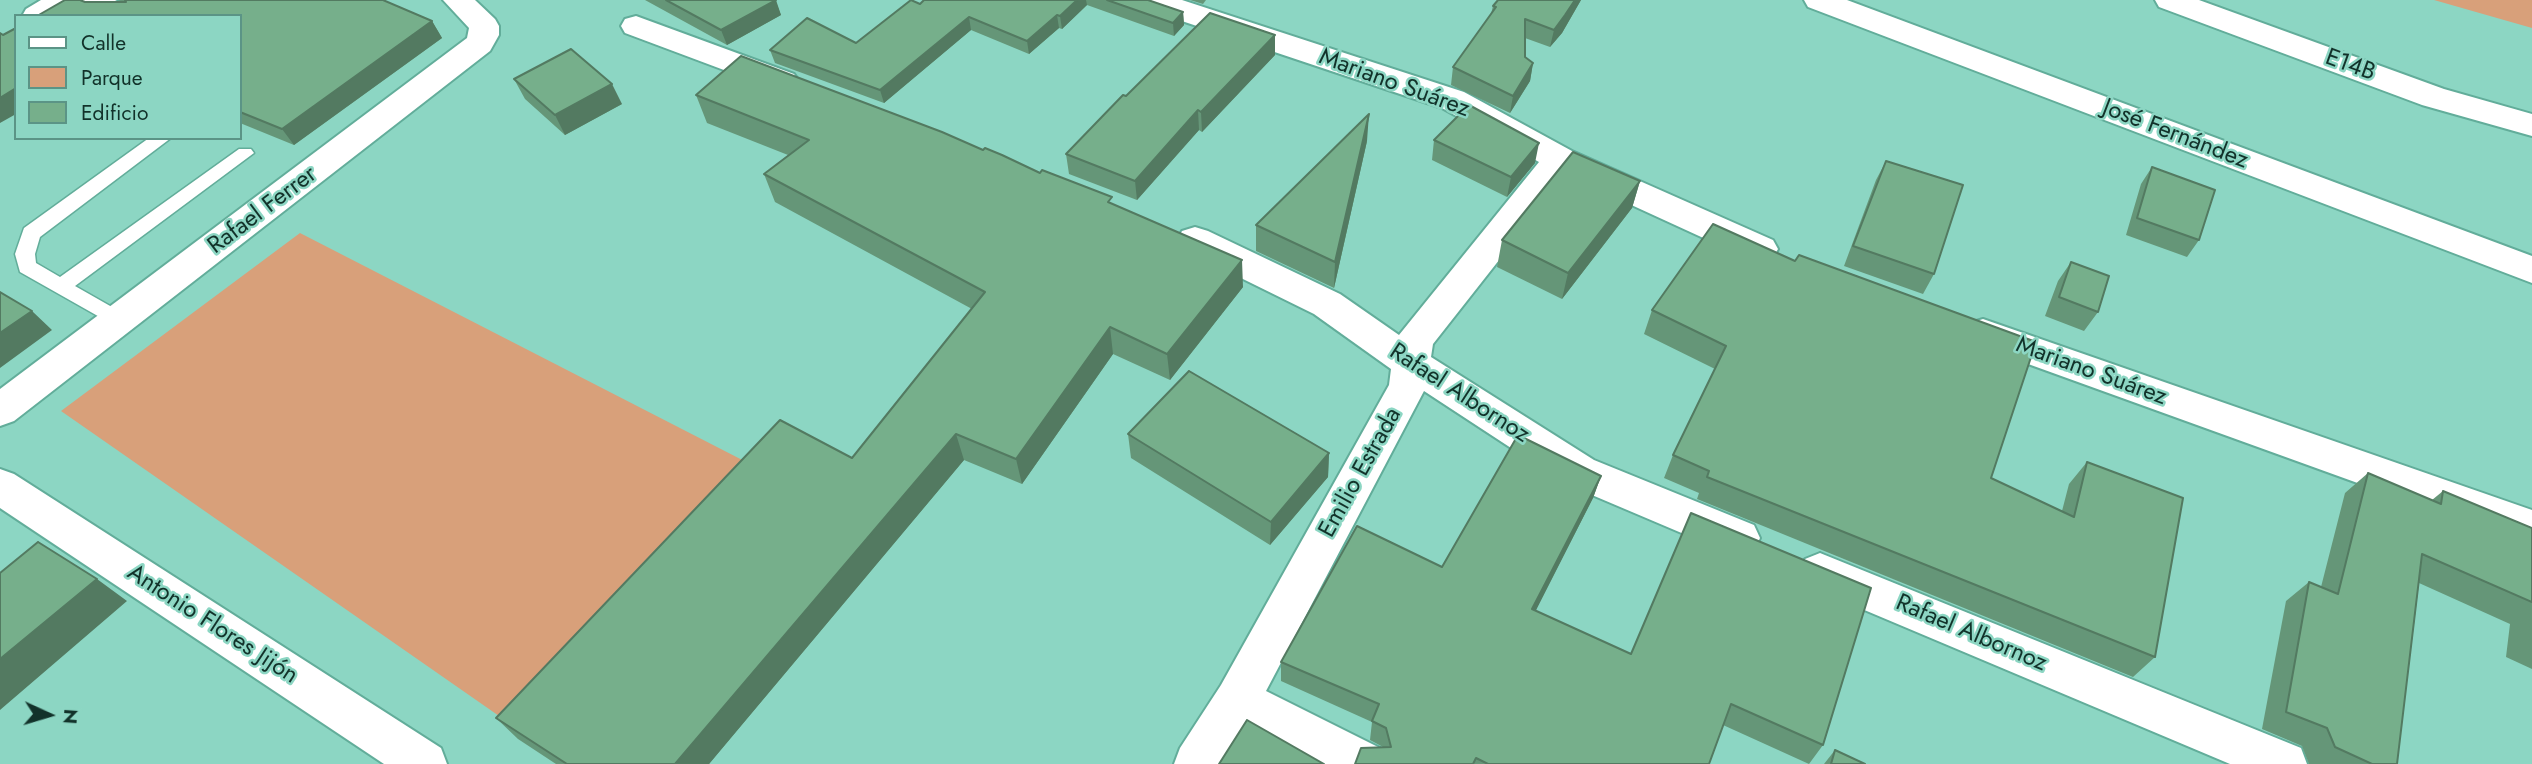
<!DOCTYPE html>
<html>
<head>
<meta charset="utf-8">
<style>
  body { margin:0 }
  #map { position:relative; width:2532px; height:764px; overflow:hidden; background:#8cd6c3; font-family:Jost,sans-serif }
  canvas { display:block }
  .legend { position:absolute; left:14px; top:14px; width:228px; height:126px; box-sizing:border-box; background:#8cd6c3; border:2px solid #5b9486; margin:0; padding:9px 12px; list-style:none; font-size:21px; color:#12322a }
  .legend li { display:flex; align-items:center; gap:14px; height:35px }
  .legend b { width:35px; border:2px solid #5b9486 }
  .north { position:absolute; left:14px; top:680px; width:70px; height:70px; -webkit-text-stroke:5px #8cd6c3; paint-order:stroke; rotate:94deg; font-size:19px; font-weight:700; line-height:28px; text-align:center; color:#12322a }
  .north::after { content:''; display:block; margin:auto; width:24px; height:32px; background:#12322a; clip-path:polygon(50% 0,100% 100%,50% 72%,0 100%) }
</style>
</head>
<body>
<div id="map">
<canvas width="2532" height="764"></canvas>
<ul class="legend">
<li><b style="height:9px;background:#fff"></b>Calle</li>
<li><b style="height:19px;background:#d8a07a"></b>Parque</li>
<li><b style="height:19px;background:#76af8b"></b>Edificio</li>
</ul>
<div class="north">N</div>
</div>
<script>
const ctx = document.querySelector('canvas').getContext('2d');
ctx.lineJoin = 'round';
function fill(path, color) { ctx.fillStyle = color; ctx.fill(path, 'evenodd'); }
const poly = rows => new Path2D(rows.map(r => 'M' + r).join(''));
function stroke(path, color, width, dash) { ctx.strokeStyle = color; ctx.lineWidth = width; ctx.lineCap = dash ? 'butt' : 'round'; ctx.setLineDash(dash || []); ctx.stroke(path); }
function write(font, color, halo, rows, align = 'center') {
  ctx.font = font + ' Jost,sans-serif'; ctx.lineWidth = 5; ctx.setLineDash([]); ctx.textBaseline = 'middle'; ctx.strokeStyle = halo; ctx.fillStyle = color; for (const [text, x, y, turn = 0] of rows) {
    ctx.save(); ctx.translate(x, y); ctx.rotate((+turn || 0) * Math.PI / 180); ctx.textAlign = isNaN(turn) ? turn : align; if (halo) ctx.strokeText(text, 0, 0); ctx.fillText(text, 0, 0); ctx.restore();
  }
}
fill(poly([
  [2434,0,2532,0,2532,28],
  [300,233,754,466,512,725,61,411]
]), '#d8a07a');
const service = poly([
  [149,138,171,138,40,237,35,254,36,263,60,277,239,149,251,149,254,153,75,286,126,315,129,320,126,325,119,328,20,272,15,254,24,228,149,138]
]);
const minor = poly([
  [41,0,115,0,133,9,137,16,98,16,80,7,76,1,59,16,22,16,26,9,41,0],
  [443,0,475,0,495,19,499,26,499,35,490,51,14,421,0,426,0,389,467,38,469,28,443,0],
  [1136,0,1182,0,1464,92,1572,151,1773,240,1778,249,1773,258,1760,262,1747,258,1566,175,1433,344,1431,357,1594,460,1754,525,1760,538,1754,551,1739,556,1724,551,1566,484,1424,391,1266,691,1380,748,1386,764,1316,764,1245,728,1223,764,1174,764,1180,748,1221,685,1389,385,1391,369,1314,314,1182,249,1177,240,1182,231,1195,227,1208,231,1340,294,1399,335,1539,162,1442,108,1140,7,1136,0],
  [1804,0,1847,0,2532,256,2532,283,1808,7,1804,0],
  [2155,0,2199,0,2444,89,2532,114,2532,136,2422,105,2159,7,2155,0],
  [636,16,794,74,799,81,794,88,783,91,772,88,625,33,621,26,625,19,636,16],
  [1983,319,2532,510,2532,546,1970,343,1964,333,1970,323,1983,319],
  [0,469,14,474,441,748,447,764,384,764,0,508,0,469],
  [1820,553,2301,748,2307,764,2230,764,1805,585,1799,572,1805,559,1820,553]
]);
stroke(service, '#62ad9a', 3);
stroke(minor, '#62ad9a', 4);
fill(service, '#fff');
fill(minor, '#fff');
fill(poly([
  [118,0,383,0,432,21,442,38,294,145,240,123,240,16,85,2,123,2],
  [645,0,775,0,781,15,727,45],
  [924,0,1148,0,1183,12,1184,25,1174,36,1087,5,1062,29,1059,28,1029,54,971,30,884,103,775,63,770,50,856,43,920,4],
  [1190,0,1206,0,1203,4],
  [1498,0,1581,0,1562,33,1550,47,1525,38,1525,57,1533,63,1530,81,1510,113,1451,85,1453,67,1491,14,1493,6],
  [1275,35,1275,55,1202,132,1199,130,1137,200,1069,174,1066,154,1126,96],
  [514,79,622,104,565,135,525,99],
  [696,95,983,150,1040,173,1113,204,1243,287,1170,380,1113,354,1022,484,964,460,709,764,556,764,518,739,496,718,852,458,972,309,775,202,764,174,788,155,707,123],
  [1434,140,1535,163,1507,197,1432,160],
  [1367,141,1334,288,1256,251,1256,225],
  [1886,161,1934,274,1923,294,1844,266,1876,180],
  [2152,167,2199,240,2187,257,2126,235,2141,184],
  [1640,181,1632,208,1562,299,1497,267,1502,240],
  [1713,224,1991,478,2062,511,2069,484,2087,462,2155,657,2133,677,1697,499,1699,493,1664,478,1673,455,1715,369,1644,334,1652,310],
  [2071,262,2098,312,2084,331,2045,316,2058,281],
  [1128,434,1329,453,1328,477,1270,545,1131,458],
  [2368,473,2432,500,2443,491,2532,528,2532,669,2506,657,2510,624,2419,583,2397,764,2309,764,2302,746,2262,729,2286,601,2309,582,2321,587,2345,493],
  [1601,476,1593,498,1535,611,1823,745,1809,764,1723,725,1709,764,1355,764,1383,747,1370,740,1372,722,1281,681,1281,662,1442,567],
  [1835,750,1865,764,1824,764]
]), '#659678');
fill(poly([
  [776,0,781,15,727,45,721,30],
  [1077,0,1086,0,1087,5,1062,29,1060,16],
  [1575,0,1581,0,1562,33,1550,47,1554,30],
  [1183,12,1184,25,1174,36,1173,23],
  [1057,15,1059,28,1029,54,1027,41],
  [969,17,971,30,884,103,880,90],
  [432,21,442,38,294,145,282,129],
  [1275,35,1275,55,1202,132,1201,112],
  [1533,63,1530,81,1510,113,1513,96],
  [612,84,622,104,565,135,555,115],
  [16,88,16,114,0,123,0,98],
  [1198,110,1199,130,1137,200,1135,181],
  [1369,114,1367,141,1334,288,1335,262],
  [1539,143,1535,163,1507,197,1511,177],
  [1640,181,1632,208,1562,299,1568,273],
  [1242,260,1243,287,1170,380,1167,354],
  [32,311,52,330,0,368,0,333],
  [1110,327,1113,354,1022,484,1016,459],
  [956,434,964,460,709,764,675,764],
  [1329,453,1328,477,1270,545,1271,522],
  [1601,476,1593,498,1526,630,1532,609],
  [97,579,127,601,0,710,0,659]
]), '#537a61');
const building = poly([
  [65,0,80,0,85,2,126,2,125,0,383,0,432,21,282,129,240,112,240,16,37,16,65,0],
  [666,0,776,0,721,30,666,0],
  [911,0,920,4,924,0,1077,0,1060,16,1057,15,1027,41,969,17,880,90,770,50,807,18,856,43,911,0],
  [1107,0,1148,0,1183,12,1173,23,1107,0],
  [1498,0,1575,0,1565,15,1554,30,1525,19,1525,57,1533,63,1513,96,1453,67,1496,7,1493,6,1498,0],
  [1210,13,1275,35,1201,112,1198,110,1135,181,1066,154,1123,95,1126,96,1210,13],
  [16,28,16,88,0,98,0,33,3,35,16,28],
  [571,49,612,84,555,115,514,79,571,49],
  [741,56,942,132,983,150,985,148,1002,155,1040,173,1042,170,1112,197,1108,202,1242,260,1167,354,1110,327,1016,459,956,434,675,764,567,764,496,718,780,420,852,458,985,292,764,174,809,140,696,95,741,56],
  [1469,105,1539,143,1511,177,1434,140,1469,105],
  [1369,114,1335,262,1256,225,1369,114],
  [1573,152,1640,181,1568,273,1502,240,1573,152],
  [1886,161,1963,185,1934,274,1853,246,1886,161],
  [2152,167,2215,190,2199,240,2137,218,2152,167],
  [1713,224,1795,261,1799,255,2036,342,1991,478,2074,517,2087,462,2183,498,2155,657,1707,477,1709,471,1673,455,1726,346,1652,310,1713,224],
  [2071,262,2109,276,2098,312,2059,297,2071,262],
  [0,292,32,311,0,333,0,292],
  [1189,371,1329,453,1271,522,1128,434,1189,371],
  [1518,435,1601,476,1532,609,1631,654,1691,513,1871,588,1823,745,1731,704,1709,764,1488,764,1476,758,1473,764,1355,764,1361,748,1391,747,1386,728,1372,721,1379,704,1281,662,1357,526,1442,567,1518,435],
  [2368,473,2441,504,2443,491,2532,528,2532,602,2422,554,2397,764,2372,764,2335,747,2327,728,2286,712,2309,582,2338,594,2368,473],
  [38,542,97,579,0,659,0,573,38,542],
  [1247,720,1324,764,1219,764,1247,720],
  [1835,750,1865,764,1831,764,1835,750]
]);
fill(building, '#76af8b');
stroke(building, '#537a61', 2);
write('24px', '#12322a', '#8cd6c3', [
  ["E14B",2350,66,20],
  ["Mariano Suárez",1394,84,20],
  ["José Fernández",2175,135,21],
  ["Rafael Ferrer",263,211,-37],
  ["Mariano Suárez",2091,372,20],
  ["Rafael Albornoz",1459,394,33],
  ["Emilio Estrada",1361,473,-61],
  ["Antonio Flores Jijón",212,625,33],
  ["Rafael Albornoz",1971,634,23]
]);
</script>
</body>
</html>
